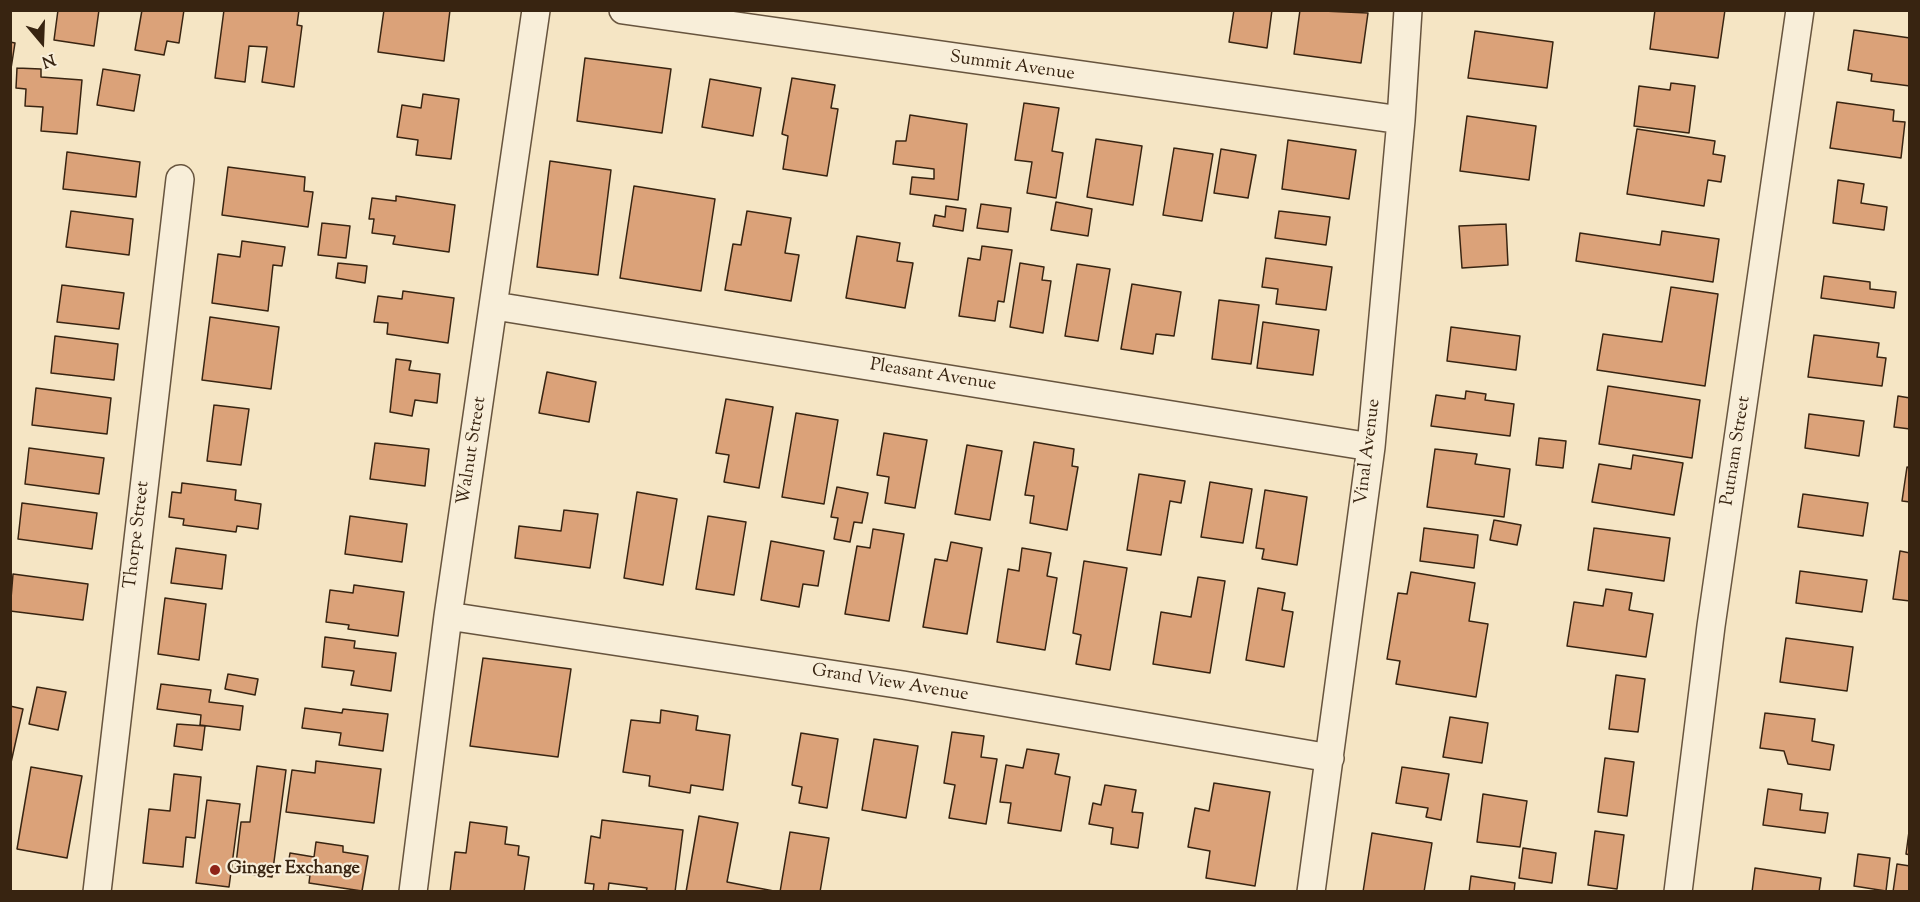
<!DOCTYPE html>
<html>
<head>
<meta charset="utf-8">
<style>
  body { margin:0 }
  #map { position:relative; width:1920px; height:902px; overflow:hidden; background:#f5e5c4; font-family:"Sorts Mill Goudy",serif }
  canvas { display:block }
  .frame { position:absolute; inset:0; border:12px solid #382411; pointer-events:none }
  .north { position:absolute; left:12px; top:12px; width:60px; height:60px; -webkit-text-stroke:4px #f8eed9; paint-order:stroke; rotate:161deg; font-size:16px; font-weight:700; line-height:24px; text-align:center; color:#382411 }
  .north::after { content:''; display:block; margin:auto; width:21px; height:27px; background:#382411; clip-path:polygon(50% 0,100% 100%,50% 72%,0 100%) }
</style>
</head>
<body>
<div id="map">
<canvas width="1920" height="902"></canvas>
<div class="frame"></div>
<div class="north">N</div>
</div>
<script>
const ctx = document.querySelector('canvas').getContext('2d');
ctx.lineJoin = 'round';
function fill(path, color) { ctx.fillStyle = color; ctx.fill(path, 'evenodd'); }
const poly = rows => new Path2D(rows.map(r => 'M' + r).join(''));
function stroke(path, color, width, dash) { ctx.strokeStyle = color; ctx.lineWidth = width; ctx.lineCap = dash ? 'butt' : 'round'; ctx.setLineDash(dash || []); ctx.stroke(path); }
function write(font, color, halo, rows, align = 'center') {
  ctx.font = font + ' "Sorts Mill Goudy",serif'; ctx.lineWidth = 4.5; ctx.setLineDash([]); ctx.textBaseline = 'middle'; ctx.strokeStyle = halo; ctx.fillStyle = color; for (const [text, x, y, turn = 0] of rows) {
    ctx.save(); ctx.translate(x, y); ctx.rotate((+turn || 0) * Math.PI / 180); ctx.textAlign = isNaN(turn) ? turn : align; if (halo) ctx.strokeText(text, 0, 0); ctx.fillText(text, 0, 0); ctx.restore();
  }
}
const building = poly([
  [58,10,99,10,94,46,54,40,58,10],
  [142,10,184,10,179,43,167,41,164,55,135,50,142,10],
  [224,10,299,10,297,25,302,26,294,87,262,82,267,47,249,46,245,82,215,78,224,10],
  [384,10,450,10,444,61,378,52,384,10],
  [1234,10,1272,10,1267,48,1229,42,1234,10],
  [1300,10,1368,13,1361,63,1294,54,1300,10],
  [1655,10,1725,10,1718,58,1650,49,1655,10],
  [1854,30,1910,38,1910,86,1871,81,1872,74,1848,70,1854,30],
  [1475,31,1553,42,1547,88,1468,78,1475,31],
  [10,42,15,43,10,75,10,42],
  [585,58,671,69,662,133,577,121,585,58],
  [17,68,41,69,41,77,82,80,77,134,41,131,43,107,25,106,26,89,16,88,17,68],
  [103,69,140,75,134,111,97,105,103,69],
  [792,78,835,85,831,108,838,109,827,176,783,169,788,136,782,134,792,78],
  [710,79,761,88,753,136,702,127,710,79],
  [1671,83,1695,86,1689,133,1634,126,1639,86,1670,90,1671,83],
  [423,94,459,99,451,159,416,155,418,140,397,137,402,105,421,108,423,94],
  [1837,102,1894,110,1893,121,1905,122,1901,158,1830,148,1837,102],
  [1024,103,1059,108,1052,151,1063,153,1056,198,1027,193,1032,162,1015,160,1024,103],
  [910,115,967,124,958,200,910,194,912,177,934,179,934,169,893,164,896,141,906,141,910,115],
  [1467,116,1536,126,1529,180,1460,171,1467,116],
  [1637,129,1715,141,1713,154,1725,156,1721,182,1708,180,1704,206,1627,194,1637,129],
  [1096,139,1142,146,1133,205,1087,197,1096,139],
  [1288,140,1356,150,1349,199,1282,189,1288,140],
  [1174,148,1213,154,1202,221,1163,215,1174,148],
  [1221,149,1256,155,1248,198,1214,193,1221,149],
  [67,152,140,162,136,197,63,189,67,152],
  [550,161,611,170,598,275,537,267,550,161],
  [228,167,305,177,304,191,313,192,308,227,222,215,228,167],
  [1838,180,1864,184,1861,203,1887,207,1884,230,1833,223,1838,180],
  [634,186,715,199,701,291,620,278,634,186],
  [396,196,455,205,449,252,393,244,395,236,372,233,374,219,369,219,372,198,396,201,396,196],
  [1056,202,1092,209,1088,236,1051,230,1056,202],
  [981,204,1011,208,1008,232,977,228,981,204],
  [946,206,966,209,963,231,933,226,935,215,945,217,946,206],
  [71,211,133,219,129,255,66,247,71,211],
  [747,211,791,218,785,253,799,255,791,301,725,290,733,244,741,245,747,211],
  [1279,211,1330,217,1326,245,1275,238,1279,211],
  [322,223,350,226,346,258,318,255,322,223],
  [1506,224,1508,265,1462,268,1459,226,1506,224],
  [1662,231,1719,239,1713,282,1576,261,1580,233,1660,245,1662,231],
  [857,236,900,243,897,261,913,263,905,308,846,298,857,236],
  [242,241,285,247,282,266,273,265,268,311,212,303,218,254,240,257,242,241],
  [982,246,1012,250,1004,302,998,301,995,321,959,316,968,258,980,260,982,246],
  [1266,258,1332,267,1326,310,1276,304,1278,289,1262,287,1266,258],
  [338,263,367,266,365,283,336,278,338,263],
  [1020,263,1044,267,1042,280,1051,281,1043,333,1010,327,1020,263],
  [1077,264,1110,269,1098,341,1065,336,1077,264],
  [1824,276,1870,282,1870,289,1896,292,1894,308,1821,298,1824,276],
  [1132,284,1181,292,1174,336,1156,334,1153,354,1121,349,1132,284],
  [62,285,124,293,119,329,57,322,62,285],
  [1671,287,1718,294,1705,386,1597,370,1603,334,1662,342,1671,287],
  [403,291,454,298,448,343,387,334,388,323,374,322,378,296,402,299,403,291],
  [1219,300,1259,305,1251,364,1212,359,1219,300],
  [210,317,279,327,271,389,202,380,210,317],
  [1263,322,1319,330,1313,375,1257,368,1263,322],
  [1451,327,1520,336,1516,370,1447,361,1451,327],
  [1814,335,1879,343,1877,357,1886,358,1882,386,1808,377,1814,335],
  [55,336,118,344,114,380,51,373,55,336],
  [396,359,411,361,409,370,440,374,437,403,415,400,412,416,390,412,396,359],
  [547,372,596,382,589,422,539,413,547,372],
  [1608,386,1700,400,1692,458,1599,444,1608,386],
  [36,388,111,398,107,434,32,425,36,388],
  [1466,391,1486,394,1485,400,1514,404,1510,436,1431,426,1436,395,1465,399,1466,391],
  [1898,396,1910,398,1910,429,1894,427,1898,396],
  [726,399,773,407,759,488,724,482,729,455,716,453,726,399],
  [214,405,249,409,241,465,207,461,214,405],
  [796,413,838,420,824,504,782,497,796,413],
  [1809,414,1864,421,1859,456,1805,448,1809,414],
  [884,433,927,440,915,508,885,503,889,477,877,475,884,433],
  [1539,438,1566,441,1563,468,1536,465,1539,438],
  [1034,442,1074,449,1072,466,1078,467,1067,530,1030,523,1034,496,1025,495,1034,442],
  [375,443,429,449,425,486,370,479,375,443],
  [967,445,1002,451,990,520,955,514,967,445],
  [29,448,104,458,99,494,25,484,29,448],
  [1435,449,1477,454,1475,464,1510,469,1504,517,1427,507,1435,449],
  [1633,455,1683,463,1674,515,1592,502,1599,464,1631,469,1633,455],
  [1907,467,1910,468,1910,502,1902,501,1907,467],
  [1139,474,1185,481,1181,503,1170,501,1161,555,1127,550,1139,474],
  [1210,482,1252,489,1243,543,1201,537,1210,482],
  [182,483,236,490,235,500,261,504,258,529,237,526,236,532,183,525,184,519,169,517,172,492,181,493,182,483],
  [837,487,868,493,862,523,854,522,850,542,834,539,838,518,831,517,837,487],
  [1265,490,1307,497,1297,565,1262,559,1264,549,1256,548,1265,490],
  [637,492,677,499,663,585,624,578,637,492],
  [1803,494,1868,503,1863,536,1798,527,1803,494],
  [22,503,97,513,92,549,18,539,22,503],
  [564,510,598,514,590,568,515,558,519,526,561,531,564,510],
  [350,516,407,524,402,562,345,554,350,516],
  [708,516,746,522,734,595,696,589,708,516],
  [1494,520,1521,525,1517,545,1490,540,1494,520],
  [1424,528,1478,535,1474,568,1420,561,1424,528],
  [1594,528,1670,538,1664,581,1588,570,1594,528],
  [873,529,904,534,889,621,845,614,857,546,870,548,873,529],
  [771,541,824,551,818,586,803,584,799,607,761,600,771,541],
  [951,542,982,548,967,634,923,627,935,559,947,561,951,542],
  [176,548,226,555,222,589,171,583,176,548],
  [1022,548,1051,553,1047,576,1057,578,1045,650,997,642,1008,569,1019,571,1022,548],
  [1900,551,1910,553,1910,601,1893,599,1900,551],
  [1084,561,1127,568,1110,670,1076,664,1081,635,1073,633,1084,561],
  [1800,571,1867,580,1862,612,1796,603,1800,571],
  [1411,572,1475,583,1469,621,1488,624,1476,697,1396,684,1400,661,1387,659,1398,593,1407,594,1411,572],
  [13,574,88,584,83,620,10,611,13,574],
  [1198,577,1225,581,1210,673,1153,664,1161,612,1191,617,1198,577],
  [354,585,404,592,398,636,348,629,349,625,326,622,330,590,353,593,354,585],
  [1258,588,1285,593,1282,610,1293,612,1284,667,1246,660,1258,588],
  [1606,589,1632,593,1629,610,1653,614,1646,657,1567,646,1574,602,1603,606,1606,589],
  [165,598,206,604,199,660,158,654,165,598],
  [325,637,355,641,354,648,396,653,391,691,351,685,354,671,322,667,325,637],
  [1786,638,1853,647,1847,691,1780,682,1786,638],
  [483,658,571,669,558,757,470,746,483,658],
  [228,674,258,679,255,695,225,689,228,674],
  [1616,675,1645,679,1638,732,1609,729,1616,675],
  [161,684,211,690,209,702,243,706,240,730,200,725,201,715,157,709,161,684],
  [37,687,66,692,58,730,29,724,37,687],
  [10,706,23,709,10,767,10,706],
  [305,708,342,713,343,709,388,714,383,751,339,745,341,733,302,728,305,708],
  [661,710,698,716,696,730,730,735,723,790,691,785,690,793,649,786,650,776,623,772,631,720,660,723,661,710],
  [1765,713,1815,719,1812,741,1834,745,1830,770,1788,764,1784,751,1760,748,1765,713],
  [1450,717,1488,723,1482,763,1443,757,1450,717],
  [177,724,205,726,202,750,174,746,177,724],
  [952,732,984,736,981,757,997,759,986,824,949,818,955,785,944,783,952,732],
  [801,733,838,739,827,808,799,803,802,787,792,785,801,733],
  [874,739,918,746,906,818,862,810,874,739],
  [1027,749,1059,754,1055,774,1070,777,1061,831,1008,823,1011,803,1000,802,1006,765,1023,768,1027,749],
  [1605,758,1634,762,1627,816,1598,812,1605,758],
  [316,761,381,769,374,823,286,812,292,770,315,773,316,761],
  [257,766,286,770,272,877,235,872,241,822,250,822,257,766],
  [31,767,82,776,67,858,17,849,31,767],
  [1402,767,1449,774,1441,820,1426,817,1428,808,1396,803,1402,767],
  [174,774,201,777,195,838,186,837,183,867,143,863,149,809,170,811,174,774],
  [1214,783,1270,792,1255,886,1206,878,1210,851,1188,847,1195,808,1209,811,1214,783],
  [1105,785,1136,790,1132,812,1143,813,1138,848,1111,844,1113,828,1089,824,1093,803,1101,805,1105,785],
  [1768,789,1802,794,1800,810,1828,813,1825,833,1763,825,1768,789],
  [1483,794,1527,801,1520,847,1477,842,1483,794],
  [207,800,240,804,229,887,196,883,207,800],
  [699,816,738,823,727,882,779,892,686,892,699,816],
  [602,820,683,830,675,892,646,892,647,888,609,883,608,892,593,892,594,884,585,883,591,836,600,838,602,820],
  [470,822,507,827,505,844,519,846,518,855,529,857,524,892,450,892,455,852,466,853,470,822],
  [1910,824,1910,855,1906,854,1910,824],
  [1595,831,1624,835,1617,889,1588,885,1595,831],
  [790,832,829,838,820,892,780,892,790,832],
  [1372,833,1432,843,1424,892,1363,892,1372,833],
  [316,842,343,846,343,852,368,856,362,891,309,883,310,875,287,872,290,853,314,857,316,842],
  [1523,848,1556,853,1552,883,1519,878,1523,848],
  [1858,854,1890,858,1886,891,1854,886,1858,854],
  [1897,864,1910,866,1910,892,1893,892,1897,864],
  [1755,868,1821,878,1819,892,1752,892,1755,868],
  [1471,876,1515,883,1514,892,1469,892,1471,876]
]);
fill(building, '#dba279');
stroke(building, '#382411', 1.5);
const minor = poly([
  [623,10,1401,120],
  [495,306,1371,447],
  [448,616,903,685,1330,758],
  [97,892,180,179],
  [413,892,448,616,536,10],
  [1311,892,1371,447,1401,120,1408,10],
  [1678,892,1711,626,1800,10]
]);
stroke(minor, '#67543e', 30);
stroke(minor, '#f8eed9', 27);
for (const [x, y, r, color] of [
  [215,870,6,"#8f2418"]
]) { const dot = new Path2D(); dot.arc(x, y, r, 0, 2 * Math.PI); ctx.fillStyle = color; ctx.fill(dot); stroke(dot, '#f8eed9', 2); }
write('18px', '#382411', '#f8eed9', [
  ["Summit Avenue",1012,67,8],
  ["Pleasant Avenue",933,376,9],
  ["Walnut Street",473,451,-81],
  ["Putnam Street",1737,451,-81],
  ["Vinal Avenue",1369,452,-83],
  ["Thorpe Street",138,535,-83],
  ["Grand View Avenue",890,684,9]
]);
write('bold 18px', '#382411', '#f8eed9', [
  ["Ginger Exchange",227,870]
], 'left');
</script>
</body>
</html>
